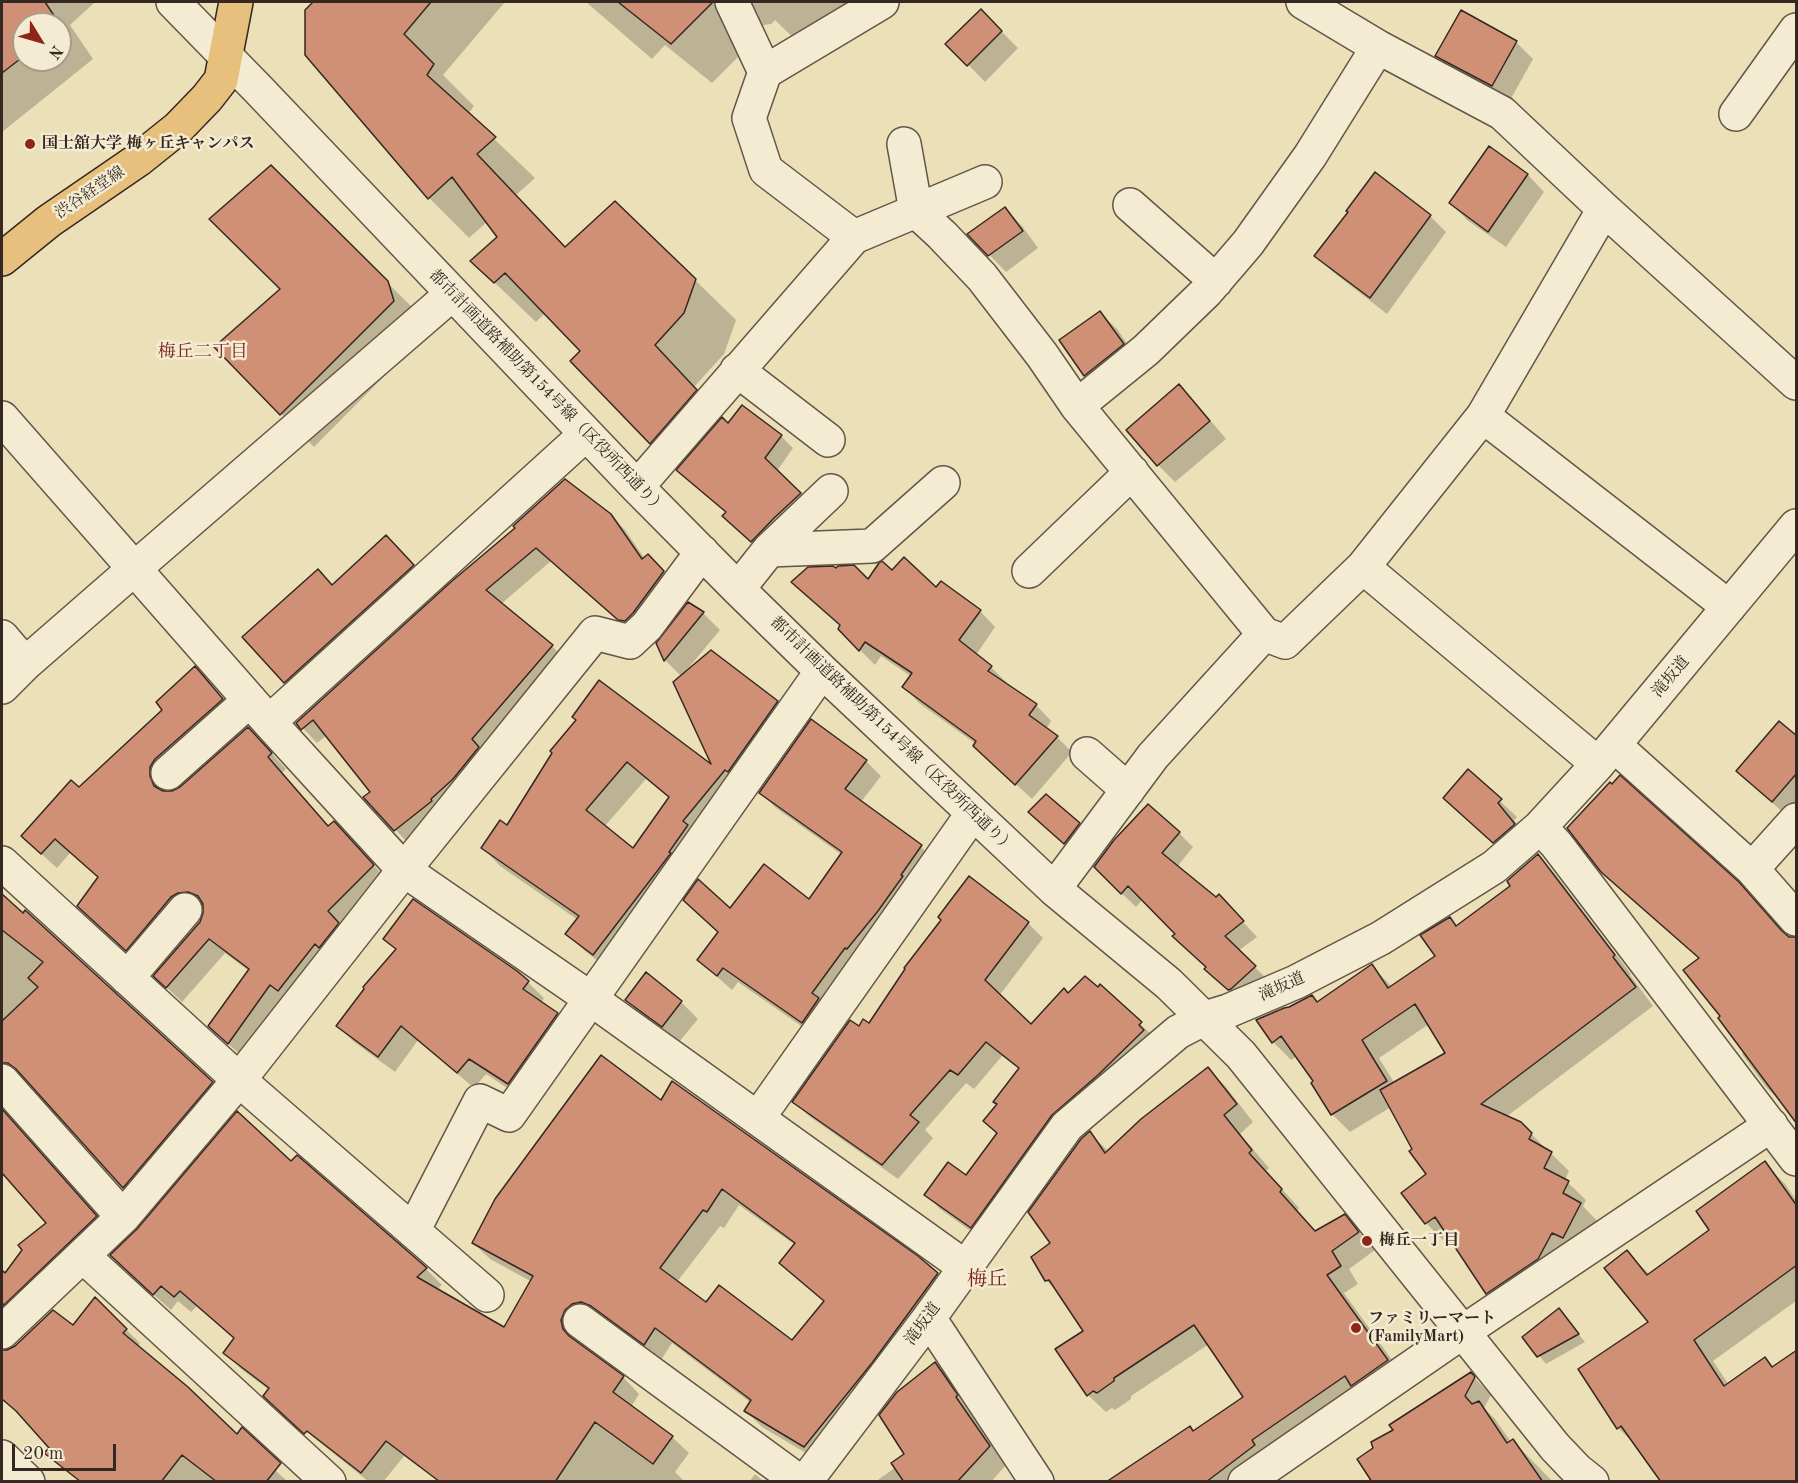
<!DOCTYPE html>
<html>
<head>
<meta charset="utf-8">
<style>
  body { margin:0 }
  #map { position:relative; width:1798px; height:1483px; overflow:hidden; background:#ece0b9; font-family:"Old Standard TT",serif }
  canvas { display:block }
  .frame { position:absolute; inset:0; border:3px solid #352721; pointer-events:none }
  .north { position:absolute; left:12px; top:12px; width:60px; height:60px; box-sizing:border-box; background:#f3ebd2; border:2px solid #a79d8b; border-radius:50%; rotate:127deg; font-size:16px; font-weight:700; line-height:24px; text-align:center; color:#352721 }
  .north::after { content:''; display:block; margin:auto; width:21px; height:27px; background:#8f2418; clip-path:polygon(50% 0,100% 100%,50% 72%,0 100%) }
  .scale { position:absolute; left:12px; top:1444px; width:104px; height:27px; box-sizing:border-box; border:3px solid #352721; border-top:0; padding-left:8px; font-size:18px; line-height:21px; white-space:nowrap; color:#352721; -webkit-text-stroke:4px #f3ebd2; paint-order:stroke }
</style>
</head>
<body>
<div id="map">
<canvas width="1798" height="1483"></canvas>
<div class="frame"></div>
<div class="north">N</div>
<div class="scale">20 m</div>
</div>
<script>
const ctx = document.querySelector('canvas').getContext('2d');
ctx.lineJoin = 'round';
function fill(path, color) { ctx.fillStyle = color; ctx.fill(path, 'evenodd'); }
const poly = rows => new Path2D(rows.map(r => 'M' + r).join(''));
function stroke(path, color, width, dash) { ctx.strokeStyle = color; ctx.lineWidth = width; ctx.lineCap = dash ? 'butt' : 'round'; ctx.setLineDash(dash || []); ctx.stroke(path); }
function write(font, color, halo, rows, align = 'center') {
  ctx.font = font + ' "Old Standard TT","Noto Serif JP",serif'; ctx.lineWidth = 5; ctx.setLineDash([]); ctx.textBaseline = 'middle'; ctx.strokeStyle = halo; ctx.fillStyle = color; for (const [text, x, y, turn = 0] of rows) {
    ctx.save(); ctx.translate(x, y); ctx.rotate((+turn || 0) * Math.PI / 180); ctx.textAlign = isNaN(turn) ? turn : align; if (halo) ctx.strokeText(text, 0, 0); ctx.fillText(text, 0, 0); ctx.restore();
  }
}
fill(poly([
  [2,2,92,2,94,3,70,25,93,59,2,132],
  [24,24,60,24,60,60,24,60],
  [315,2,505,2,443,75,474,106,468,114,535,178,516,195,566,248,695,280,736,320,724,354,695,386,729,424,742,407,781,436,793,448,777,471,812,506,764,553,736,528,727,513,691,482,572,361,582,351,545,313,536,322,472,261,499,237,487,222,469,238,429,198,306,54,306,11],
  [586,2,867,2,808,52,775,20,771,24,764,25,757,31,753,42,712,83,665,45,652,59],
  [981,11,1018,48,985,82,948,44],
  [1516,42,1533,59,1509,102,1454,73,1437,56],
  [1490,148,1528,175,1544,192,1506,247,1467,220,1451,203],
  [271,167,421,316,426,334,314,447,216,347,282,290],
  [1005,209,1022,226,1038,248,1006,272,969,234],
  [1350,213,1430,216,1446,232,1387,314,1333,272,1316,256],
  [1100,313,1117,329,1139,361,1102,392,1085,375,1061,340],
  [1179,387,1196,403,1226,439,1175,482,1158,465,1128,430],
  [610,515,625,530,645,559,648,556,678,587,634,634,551,561,501,604,552,646,566,661,410,845,365,798,372,792,327,735,317,743,298,723,453,582],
  [409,560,436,589,308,705,244,637,333,587],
  [893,572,937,589,980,611,995,627,976,655,991,667,1006,682,1005,684,1036,705,1051,721,1046,729,1057,737,1072,752,1032,799,991,761,976,744,919,703,904,687,912,677,881,656,875,665,839,629,869,581],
  [688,604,703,613,720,630,685,672,777,702,795,720,612,972,585,951,567,934,578,920,500,866,483,848,507,827,554,753,714,769,682,677,665,660,658,644],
  [646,779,670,799,633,850,604,827],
  [195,668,237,714,165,782,164,792,173,793,263,744,286,769,282,773,329,827,349,838,388,881,244,1058,225,1041,249,971,225,953,182,1002,155,976,201,922,205,913,204,906,194,907,141,965,94,921,100,878,70,853,57,868,38,851,79,789,164,710],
  [1796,738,1796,809,1789,818,1738,771],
  [866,761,881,776,861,802,921,847,936,862,817,1037,738,982,732,990,698,960,719,932,730,910,809,902,842,855,776,808,761,793],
  [1468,771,1517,817,1514,820,1530,842,1511,858,1462,814],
  [1610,784,1784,1105,1766,1087,1742,1054,1745,1051,1722,1016,1700,959,1621,890,1602,871],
  [1030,812,1079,824,1095,841,1082,859],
  [1179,833,1193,847,1177,867,1233,911,1257,937,1238,951,1269,981,1244,1004,1221,983,1177,934,1143,899,1136,907,1110,882],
  [1537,856,1555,874,1631,974,1630,975,1653,1006,1506,1117,1520,1123,1569,1171,1565,1180,1586,1200,1583,1206,1598,1222,1506,1310,1488,1293,1450,1236,1444,1241,1426,1223,1428,1174,1391,1107,1350,1132,1332,1114,1313,1083,1315,1082,1297,1056,1291,1060,1273,1042,1289,1009,1312,996,1318,1003,1372,966,1392,987,1438,956,1449,919,1457,927,1512,886],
  [1429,1024,1447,1053,1395,1084,1379,1058],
  [2,896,226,1096,137,1201,28,1079,24,1077,13,1076,2,1083],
  [1028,923,1043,938,999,996,1032,1026,1068,995,1098,989,1100,986,1155,1038,986,1242,940,1209,926,1194,966,1177,998,1135,985,1121,998,1105,1020,1070,1002,1056,974,1089,966,1083,925,1130,933,1138,898,1179,809,1116,794,1102,859,1028,869,1026],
  [385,939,517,972,544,998,541,1003,557,1014,573,1030,524,1099,486,1074,474,1088,418,1040,395,1072,354,1042,338,1026,397,951],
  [647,974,681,1002,698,1019,679,1042,643,1017,627,1000],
  [1208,1069,1226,1087,1253,1122,1240,1134,1269,1168,1266,1171,1299,1208,1297,1211,1316,1232,1344,1216,1375,1250,1349,1269,1358,1284,1344,1293,1405,1378,1256,1482,1109,1482,1194,1432,1245,1398,1209,1344,1131,1396,1131,1399,1115,1410,1112,1408,1106,1412,1088,1395,1085,1331,1060,1294,1046,1280,1052,1243,1090,1133,1108,1151],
  [661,1102,917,1257,937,1274,954,1290,821,1462,762,1427,746,1411,751,1403,672,1343,661,1360,577,1336,579,1345,623,1377,639,1394,631,1407,672,1437,689,1453,675,1472,685,1482,440,1482,457,1425,419,1467,404,1456,383,1482,369,1482,282,1412,269,1390,241,1369,225,1352,235,1339,197,1306,191,1312,178,1301,171,1310,128,1272,291,1163,297,1157,426,1269,442,1285,436,1290,504,1329,532,1282,490,1259,473,1243],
  [739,1205,795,1245,781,1262,825,1302,793,1342,707,1304,677,1282,720,1226,724,1228],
  [2,1109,109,1230,2,1334,2,1279,24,1250,48,1224,2,1171],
  [1764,1163,1785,1184,1796,1200,1796,1301,1713,1361,1729,1385,1765,1359,1774,1368,1639,1448,1618,1428,1650,1322,1627,1252,1650,1275,1712,1230],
  [95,1300,140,1343,137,1347,168,1372,288,1482,83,1482,25,1419,2,1399,2,1351,7,1352,73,1327],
  [1559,1310,1585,1342,1546,1364,1524,1337],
  [935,1364,953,1381,968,1404,966,1405,1006,1465,991,1482,875,1482,896,1467,906,1454],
  [1471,1374,1491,1395,1484,1408,1495,1419,1511,1442,1513,1441,1553,1482,1366,1482,1371,1478,1375,1448,1395,1430],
  [755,1474,764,1482,749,1482]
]), '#0003');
const building = poly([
  [2,2,45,2,61,26,60,27,60,24,24,24,24,56,2,73,2,2],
  [313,2,431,2,404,34,434,64,427,75,496,137,477,154,565,247,615,201,696,279,684,313,655,345,697,390,650,444,570,361,580,351,505,273,494,283,470,261,497,237,452,177,428,199,305,55,305,10,313,2],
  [618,2,713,2,671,44,618,2],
  [981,9,1002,31,967,66,945,44,981,9],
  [1461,10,1517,41,1492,86,1435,56,1461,10],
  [1489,146,1528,174,1488,232,1449,203,1489,146],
  [271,165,388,281,394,301,280,415,214,347,280,289,209,219,271,165],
  [1375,172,1431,215,1370,298,1314,256,1348,212,1346,211,1375,172],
  [1005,207,1023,231,988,256,967,234,1005,207],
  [1100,311,1124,344,1084,376,1059,340,1100,311],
  [1179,384,1210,421,1157,466,1126,430,1179,384],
  [742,405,782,435,765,458,801,493,774,518,751,542,722,516,726,512,676,470,722,417,728,423,742,405],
  [565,479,611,514,642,559,648,554,664,571,633,613,625,621,618,620,536,548,486,590,553,645,472,739,479,747,453,779,431,799,432,801,394,831,363,797,370,792,313,720,301,730,296,723,452,581,515,528,513,526,565,479],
  [386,535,414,565,284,683,242,637,318,569,332,585,386,535],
  [904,557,936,587,941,581,981,610,959,640,992,666,988,671,1037,704,1029,715,1058,736,1015,785,973,746,976,741,902,687,912,673,865,642,859,651,838,629,840,625,791,582,808,567,833,566,836,568,838,566,854,565,868,579,879,563,882,561,892,570,904,557],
  [688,602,704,612,664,661,656,643,688,602],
  [711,650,778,701,728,772,725,770,683,821,688,825,669,852,671,853,593,955,565,934,579,916,481,848,500,820,507,825,552,753,550,751,576,720,572,717,599,680,711,764,673,682,711,650],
  [627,762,669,797,633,848,586,810,627,762],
  [195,666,223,699,155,759,150,767,150,776,154,786,163,791,172,791,180,787,248,727,272,753,268,757,328,826,334,821,374,865,328,911,339,923,319,948,315,944,278,991,270,985,228,1044,208,1026,249,969,209,939,166,988,153,976,200,922,203,913,203,904,198,896,188,892,178,893,171,897,126,951,77,906,98,877,55,839,41,854,21,836,71,780,79,787,162,710,156,702,195,666],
  [811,719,867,760,845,789,922,845,901,875,903,876,878,911,847,949,845,948,812,993,819,998,802,1023,723,968,717,976,697,960,718,932,683,900,698,879,730,908,764,864,809,899,842,852,759,793,811,719],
  [1779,721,1797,736,1797,773,1772,802,1736,771,1779,721],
  [1468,769,1502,799,1498,803,1515,824,1493,843,1443,798,1468,769],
  [1620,775,1739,882,1782,931,1789,937,1797,937,1797,1124,1718,1018,1720,1016,1683,970,1699,958,1601,872,1567,828,1610,782,1612,784,1620,775],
  [1046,794,1080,823,1064,844,1028,812,1046,794],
  [1148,804,1180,832,1162,853,1216,897,1219,894,1244,921,1225,936,1256,966,1231,989,1228,990,1204,969,1206,967,1172,936,1175,934,1128,886,1121,894,1094,867,1114,840,1148,804],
  [1538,854,1615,955,1613,957,1636,987,1481,1104,1521,1122,1532,1133,1529,1139,1552,1152,1544,1168,1569,1181,1563,1193,1581,1203,1563,1238,1552,1233,1538,1259,1486,1294,1435,1217,1425,1224,1401,1193,1426,1174,1409,1151,1412,1149,1380,1090,1445,1053,1415,1004,1362,1040,1387,1081,1331,1115,1311,1083,1313,1081,1281,1036,1272,1043,1256,1020,1284,1008,1289,1007,1312,995,1317,1002,1372,964,1388,988,1435,956,1420,935,1450,917,1456,926,1510,886,1507,881,1538,854],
  [969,876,1029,922,985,980,1031,1024,1064,988,1068,993,1085,976,1098,987,1100,984,1142,1022,1139,1025,1144,1030,1098,1075,1052,1115,971,1228,924,1195,948,1162,966,1175,997,1133,983,1121,997,1104,993,1102,1019,1068,986,1042,958,1075,950,1070,910,1115,919,1122,882,1165,792,1102,850,1020,859,1026,863,1019,869,1023,905,969,904,968,941,920,938,917,969,876],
  [2,894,23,913,25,910,213,1082,123,1188,16,1069,8,1063,2,1063,2,1021,38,987,28,978,43,962,2,930,2,894],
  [413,899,517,971,529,981,523,989,558,1013,508,1084,469,1059,457,1073,401,1026,378,1057,336,1026,364,989,363,987,396,949,383,939,413,899],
  [646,972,682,1001,662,1027,625,1000,646,972],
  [601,1055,661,1100,672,1081,918,1256,938,1273,872,1363,804,1447,744,1411,751,1400,655,1328,644,1345,591,1306,581,1302,572,1304,565,1310,561,1320,563,1329,569,1336,624,1376,613,1392,673,1436,653,1464,595,1422,555,1482,440,1482,386,1441,361,1473,307,1431,304,1434,263,1396,269,1388,223,1353,234,1338,180,1291,174,1297,161,1286,153,1295,110,1255,137,1229,237,1111,291,1161,297,1155,427,1268,417,1277,504,1327,533,1276,472,1243,495,1199,601,1055],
  [722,1189,795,1243,779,1263,824,1301,792,1340,719,1285,706,1302,660,1268,703,1210,707,1212,722,1189],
  [1208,1067,1237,1104,1224,1115,1252,1150,1249,1153,1282,1189,1280,1192,1315,1231,1345,1214,1359,1232,1332,1251,1341,1266,1327,1275,1388,1360,1351,1386,1345,1376,1252,1440,1255,1445,1206,1482,1106,1482,1190,1426,1193,1431,1243,1397,1194,1325,1114,1378,1114,1381,1097,1393,1093,1391,1087,1396,1055,1349,1083,1331,1049,1280,1045,1281,1031,1257,1050,1243,1028,1212,1081,1139,1090,1131,1105,1153,1141,1119,1208,1067],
  [2,1109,97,1216,4,1305,2,1303,2,1270,5,1273,22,1250,18,1245,46,1223,2,1173,2,1109],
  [1765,1161,1797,1206,1797,1265,1694,1340,1724,1386,1765,1357,1772,1367,1797,1350,1797,1482,1661,1482,1621,1426,1617,1429,1578,1369,1648,1322,1604,1268,1627,1250,1647,1275,1709,1230,1696,1211,1765,1161],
  [95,1297,127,1329,123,1333,188,1387,237,1434,242,1427,281,1463,266,1482,217,1482,182,1455,161,1482,81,1482,44,1453,49,1448,16,1411,2,1399,2,1350,7,1350,15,1346,53,1310,73,1325,95,1297],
  [1559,1308,1579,1334,1537,1357,1522,1337,1559,1308],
  [935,1362,958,1395,956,1397,990,1446,957,1482,904,1482,891,1463,904,1454,879,1415,897,1392,935,1362],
  [1471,1372,1475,1377,1465,1396,1472,1404,1479,1401,1507,1443,1513,1439,1543,1482,1372,1482,1357,1459,1373,1448,1371,1442,1393,1430,1389,1425,1471,1372]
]);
fill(building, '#d09076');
stroke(building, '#352721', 1.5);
const minor = poly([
  [173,2,258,89,637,487,738,589,822,671,1054,889,1169,984,1241,1055,1555,1447,1577,1470,1592,1482],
  [732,2,765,72],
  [1303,2,1378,47,1502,113,1604,209,1796,383],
  [1736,114,1796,30],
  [904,144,916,211,985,182],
  [1130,205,1216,281],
  [854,237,766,170,749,118,765,72,882,2],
  [737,370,828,440],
  [1077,406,1146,350,1206,292,1248,243,1310,156,1378,47],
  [1483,416,1729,607],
  [2,418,269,722,404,870,591,999,965,1267],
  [637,487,854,237,916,211,942,235,982,277,1042,355,1077,406,1264,634,1285,642,1363,567,1483,416,1604,209],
  [769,550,831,491],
  [1363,567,1598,764],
  [1029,571,1132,472],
  [738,589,769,550,872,546,943,483],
  [2,637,25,664],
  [2,687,25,664,134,569,452,294],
  [269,722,586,434],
  [1614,745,1752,869,1796,919],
  [1087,754,1128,790],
  [168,773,250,700],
  [1540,827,1556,844,1796,1159],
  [2,863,239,1080,487,1295],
  [1752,869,1796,820],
  [1054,889,1153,756,1264,634],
  [127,978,185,910],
  [2,1081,123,1217],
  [758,1118,973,813],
  [413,1231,480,1101,509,1115,822,671],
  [83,1256,329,1482],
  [929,1318,1037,1482],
  [580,1321,800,1482],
  [2,1332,123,1217,239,1080,404,870,595,633,630,642,647,626,702,552],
  [2,1457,28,1482],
  [805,1482,929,1318,1067,1126,1178,1032,1205,1018,1228,1011,1296,982,1381,938,1494,867,1540,827,1598,764,1796,526],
  [1245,1482,1445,1344,1771,1125]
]);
const major = poly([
  [2,259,49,221,138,160,178,128,207,98,221,80,236,2]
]);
stroke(minor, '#635547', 36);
stroke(major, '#352721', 36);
stroke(minor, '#f3ebd2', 33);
stroke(major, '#e6c07c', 33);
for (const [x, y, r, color] of [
  [30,144,6,"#8f2418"],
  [1367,1241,6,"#8f2418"],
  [1356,1328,6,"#8f2418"]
]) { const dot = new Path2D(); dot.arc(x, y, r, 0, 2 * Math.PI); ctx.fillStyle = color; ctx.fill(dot); stroke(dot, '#f3ebd2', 2); }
write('bold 16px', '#352721', '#f3ebd2', [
  ["国士舘大学 梅ヶ丘キャンパス",42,144],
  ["梅丘一丁目",1379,1241],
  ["ファミリーマート",1368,1319],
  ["(FamilyMart)",1368,1337]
], 'left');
write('16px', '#352721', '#f3ebd2', [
  ["渋谷経堂線",90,193,-34],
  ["都市計画道路補助第154号線（区役所西通り）",547,392,46],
  ["滝坂道",1671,677,-50],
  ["都市計画道路補助第154号線（区役所西通り）",892,735,44],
  ["滝坂道",1282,987,-24],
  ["滝坂道",923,1324,-54]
]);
write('18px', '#7a1f14', '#f3ebd2', [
  ["梅丘二丁目",203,352]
]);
write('20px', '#7a1f14', '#f3ebd2', [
  ["梅丘",987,1280]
]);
</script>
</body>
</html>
